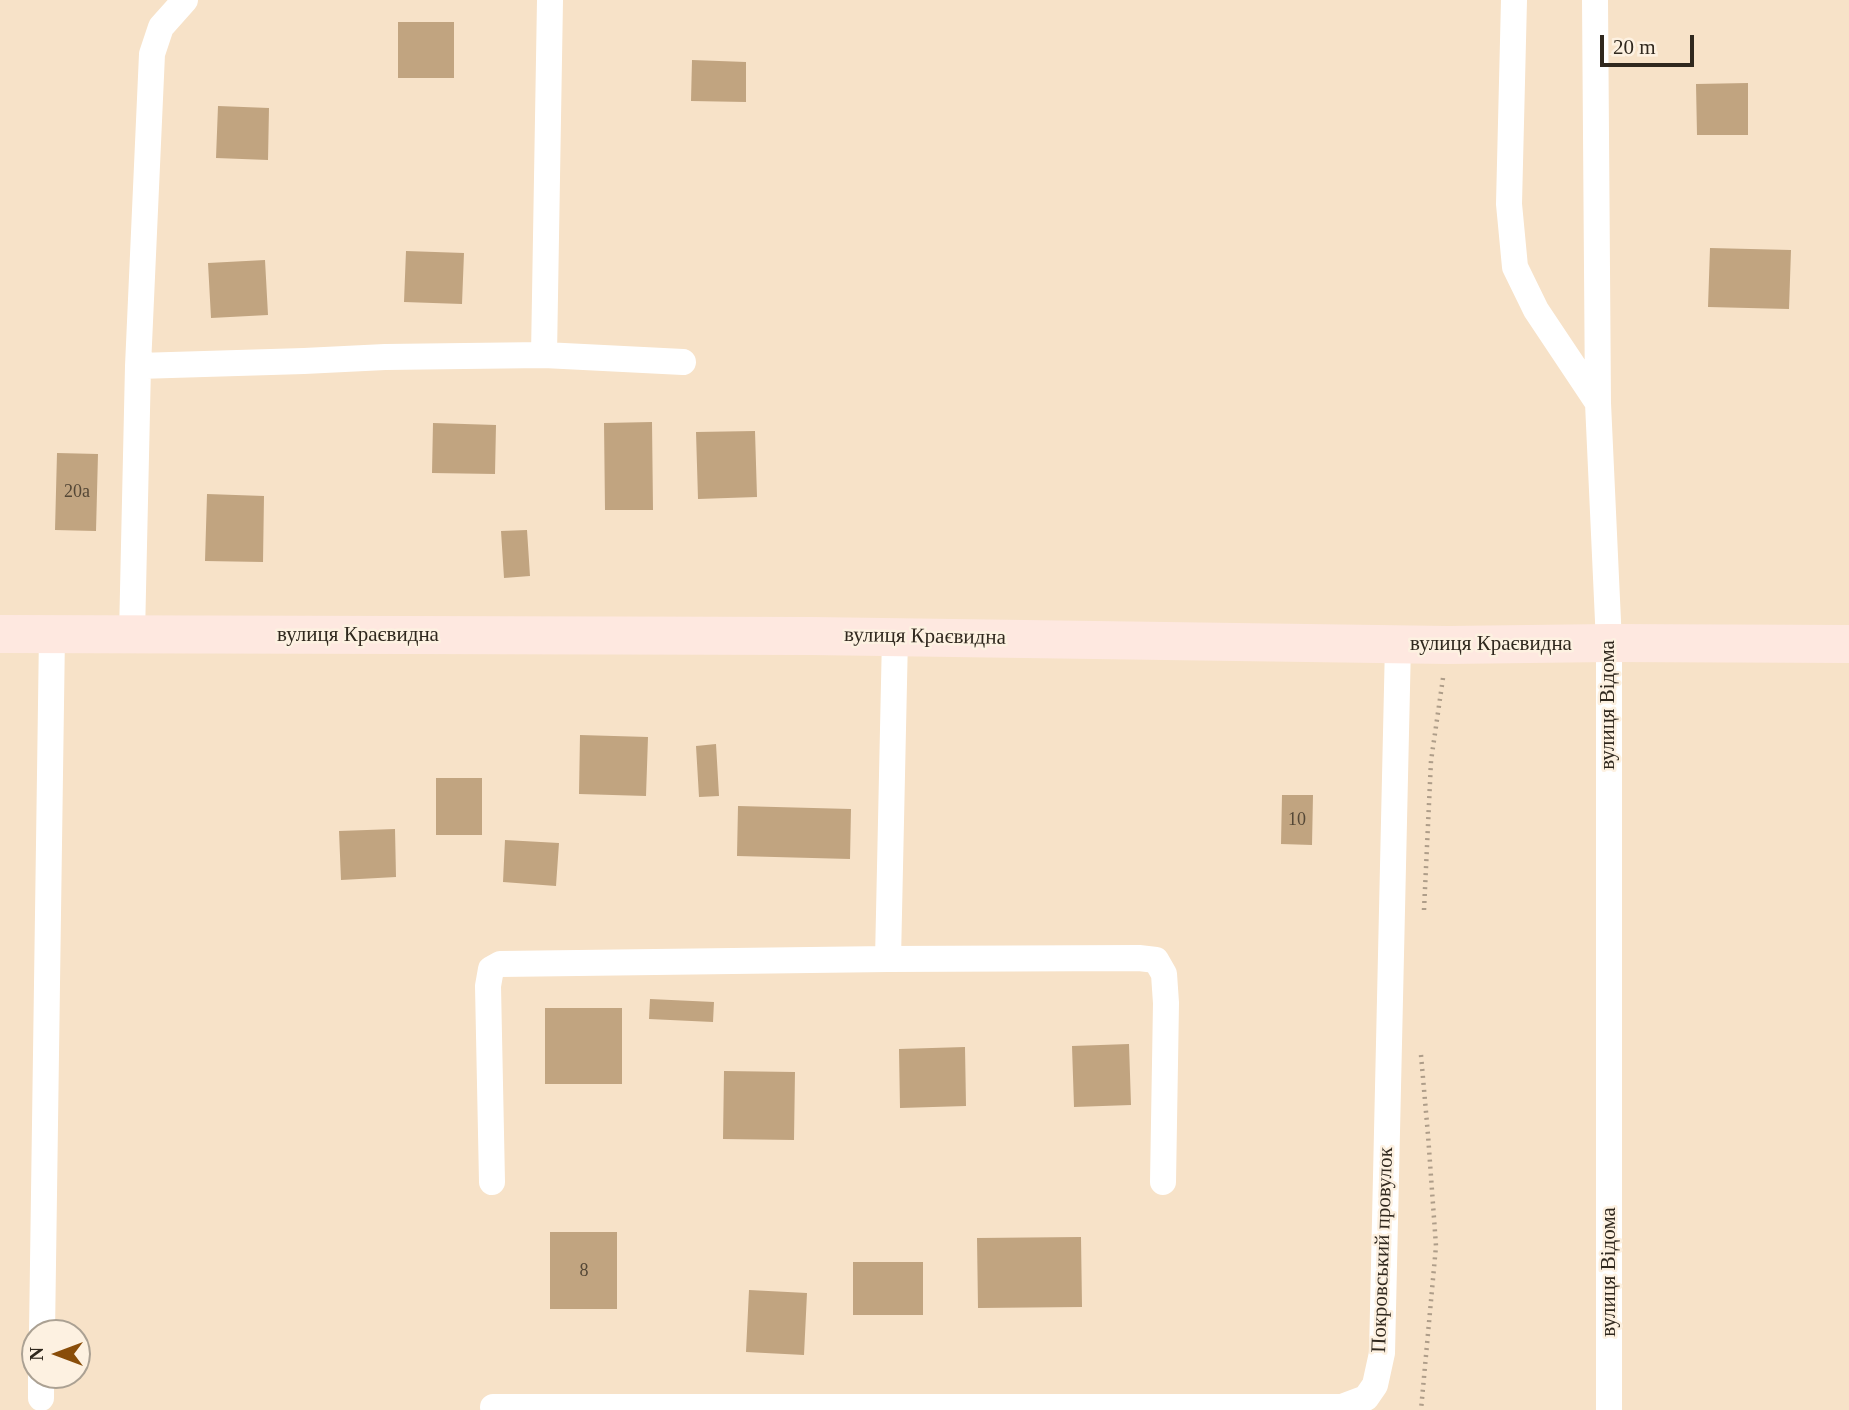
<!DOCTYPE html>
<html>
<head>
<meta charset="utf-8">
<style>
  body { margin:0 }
  #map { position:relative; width:1849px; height:1410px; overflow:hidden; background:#f7e2c8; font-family:Georgia,serif }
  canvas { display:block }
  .north { position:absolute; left:21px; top:1319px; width:70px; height:70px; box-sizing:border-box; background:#fdf1e1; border:2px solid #aba193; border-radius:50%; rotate:270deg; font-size:19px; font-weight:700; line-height:28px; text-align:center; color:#30281e }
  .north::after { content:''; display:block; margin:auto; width:24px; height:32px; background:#894d09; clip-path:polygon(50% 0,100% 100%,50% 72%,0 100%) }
  .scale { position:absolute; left:1600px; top:35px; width:94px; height:32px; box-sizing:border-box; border:4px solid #30281e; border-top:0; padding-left:9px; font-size:21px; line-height:24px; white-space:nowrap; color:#30281e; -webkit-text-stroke:5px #fdf1e1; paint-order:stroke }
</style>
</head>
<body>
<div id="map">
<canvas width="1849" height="1410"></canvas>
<div class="north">N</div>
<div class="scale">20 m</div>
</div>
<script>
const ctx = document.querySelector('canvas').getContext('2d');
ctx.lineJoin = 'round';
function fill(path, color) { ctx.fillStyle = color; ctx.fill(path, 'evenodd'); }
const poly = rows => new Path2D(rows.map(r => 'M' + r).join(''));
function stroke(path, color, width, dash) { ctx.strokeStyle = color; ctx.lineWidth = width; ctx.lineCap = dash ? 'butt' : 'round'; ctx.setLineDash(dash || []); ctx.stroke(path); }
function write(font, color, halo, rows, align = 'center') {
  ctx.font = font + ' Georgia,serif'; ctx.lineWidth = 5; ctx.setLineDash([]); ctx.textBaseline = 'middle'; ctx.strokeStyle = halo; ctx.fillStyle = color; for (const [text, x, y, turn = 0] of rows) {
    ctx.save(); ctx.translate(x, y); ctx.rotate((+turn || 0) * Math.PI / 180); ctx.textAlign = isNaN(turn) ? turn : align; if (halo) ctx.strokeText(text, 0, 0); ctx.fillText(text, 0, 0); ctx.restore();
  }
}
fill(poly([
  [398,22,454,22,454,78,398,78],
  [692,60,746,62,746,102,691,101],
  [1748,83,1748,135,1697,135,1696,84],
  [218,106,269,108,268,160,216,158],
  [1710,248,1791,250,1789,309,1708,307],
  [406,251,464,253,462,304,404,302],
  [265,260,268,315,211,318,208,263],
  [652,422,653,510,605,510,604,423],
  [433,423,496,425,495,474,432,473],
  [755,431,757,497,698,499,696,432],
  [57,453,98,454,96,531,55,530],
  [207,494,264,496,263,562,205,561],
  [527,530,530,576,504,578,501,531],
  [580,735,648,737,646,796,579,794],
  [716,744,719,796,699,797,696,746],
  [436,778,482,778,482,835,436,835],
  [1282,795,1313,795,1312,845,1281,844],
  [738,806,851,809,850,859,737,856],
  [395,829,396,877,341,880,339,831],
  [505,840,559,843,556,886,503,882],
  [650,999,714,1002,713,1022,649,1019],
  [545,1008,622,1008,622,1084,545,1084],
  [1129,1044,1131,1105,1074,1107,1072,1046],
  [965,1047,966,1106,900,1108,899,1049],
  [724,1071,795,1072,794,1140,723,1139],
  [550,1232,617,1232,617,1309,550,1309],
  [1081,1237,1082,1307,978,1308,977,1238],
  [853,1262,923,1262,923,1315,853,1315],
  [749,1290,807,1293,804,1355,746,1352]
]), '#c1a480');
stroke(poly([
  [1424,910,1431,761,1443,678],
  [1421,1055,1428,1135,1436,1246,1421,1410]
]), '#ae9d89', 4.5, [2, 5]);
stroke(poly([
  [550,0,544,355,683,362],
  [1514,0,1509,204,1515,267,1536,310,1598,403],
  [1595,0,1598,403,1609,643,1609,1410],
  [138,366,304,361,385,357,544,355],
  [132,635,138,366,152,54,161,27,185,0],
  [888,959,1139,958,1156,960,1164,974,1166,1003,1163,1182],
  [492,1182,488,986,491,969,500,964,888,959,895,637],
  [42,1333,52,634],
  [41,1398,41,1375],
  [493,1407,1342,1407,1366,1398,1375,1385,1382,1353,1398,644]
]), '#fff', 26);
stroke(poly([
  [0,634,812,636,1448,645,1609,643,1849,644]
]), '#fee8e0', 38);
write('18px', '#544736', null, [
  ["20а",77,492],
  ["10",1297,820],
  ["8",584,1271]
]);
write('21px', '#30281e', '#fdf1e1', [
  ["вулиця Краєвидна",358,635],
  ["вулиця Краєвидна",925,637,1],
  ["вулиця Краєвидна",1491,644],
  ["вулиця Відома",1608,705,-90],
  ["Покровський провулок",1383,1250,-88],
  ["вулиця Відома",1609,1272,-90]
]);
</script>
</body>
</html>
